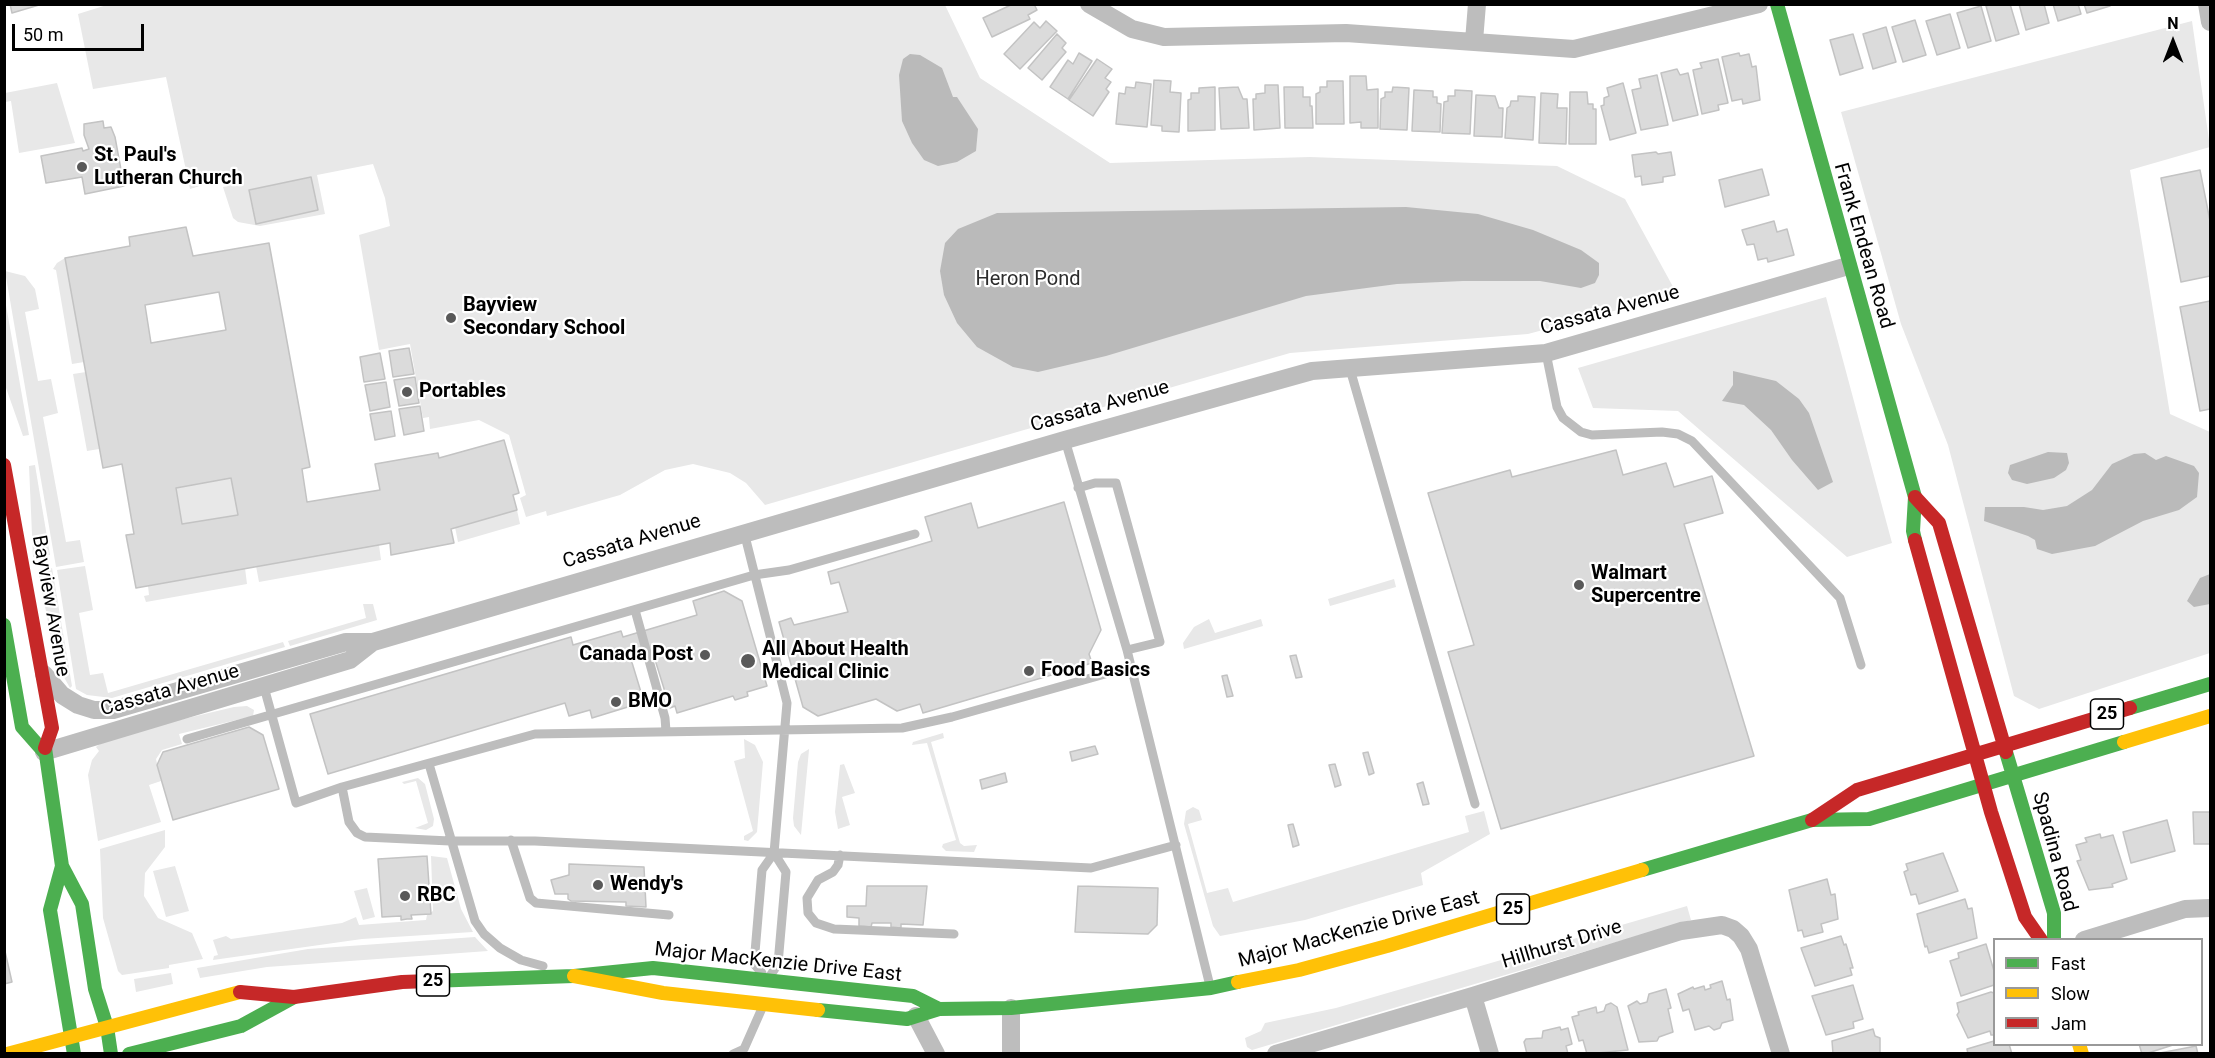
<!DOCTYPE html>
<html>
<head>
<meta charset="utf-8">
<style>
  body { margin:0 }
  #map { position:relative; width:2215px; height:1058px; overflow:hidden; background:#fff; font-family:Roboto,sans-serif }
  canvas { display:block }
  .frame { position:absolute; inset:0; border:6px solid #000; pointer-events:none }
  .legend { position:absolute; left:1993px; top:938px; width:210px; height:108px; box-sizing:border-box; background:#fff; border:2px solid #999; margin:0; padding:8px 10px; list-style:none; font-size:18px; color:#000 }
  .legend li { display:flex; align-items:center; gap:12px; height:30px }
  .legend b { width:30px; border:2px solid #999 }
  .north { position:absolute; left:2143px; top:12px; width:60px; height:60px; -webkit-text-stroke:4px #fff; paint-order:stroke; rotate:0deg; font-size:16px; font-weight:700; line-height:24px; text-align:center; color:#000 }
  .north::after { content:''; display:block; margin:auto; width:21px; height:27px; background:#000; clip-path:polygon(50% 0,100% 100%,50% 72%,0 100%) }
  .scale { position:absolute; left:12px; top:24px; width:132px; height:27px; box-sizing:border-box; border:3px solid #000; border-top:0; padding-left:8px; font-size:18px; line-height:21px; white-space:nowrap; color:#000; -webkit-text-stroke:4px #fff; paint-order:stroke }
</style>
</head>
<body>
<div id="map">
<canvas width="2215" height="1058"></canvas>
<div class="frame"></div>
<ul class="legend">
<li><b style="height:8px;background:#4caf50"></b>Fast</li>
<li><b style="height:8px;background:#ffc107"></b>Slow</li>
<li><b style="height:8px;background:#c62828"></b>Jam</li>
</ul>
<div class="north">N</div>
<div class="scale">50 m</div>
</div>
<script>
const ctx = document.querySelector('canvas').getContext('2d');
ctx.lineJoin = 'round';
function fill(path, color) { ctx.fillStyle = color; ctx.fill(path, 'evenodd'); }
const poly = rows => new Path2D(rows.map(r => 'M' + r).join(''));
function stroke(path, color, width, dash) { ctx.strokeStyle = color; ctx.lineWidth = width; ctx.lineCap = dash ? 'butt' : 'round'; ctx.setLineDash(dash || []); ctx.stroke(path); }
function write(font, color, halo, rows, align = 'center') {
  ctx.font = font + ' Roboto,sans-serif'; ctx.lineWidth = 4.5; ctx.setLineDash([]); ctx.textBaseline = 'middle'; ctx.strokeStyle = halo; ctx.fillStyle = color; for (const [text, x, y, turn = 0] of rows) {
    ctx.save(); ctx.translate(x, y); ctx.rotate((+turn || 0) * Math.PI / 180); ctx.textAlign = isNaN(turn) ? turn : align; if (halo) ctx.strokeText(text, 0, 0); ctx.fillText(text, 0, 0); ctx.restore();
  }
}
fill(poly([
  [110,4,945,5,980,78,1110,163,1310,157,1557,166,1625,199,1677,294,1528,334,1290,353,765,505,746,483,730,473,693,464,665,470,620,495,547,516,546,511,526,517,520,498,526,495,509,435,479,420,430,429,429,417,423,418,410,344,379,350,359,235,390,226,385,198,373,164,317,175,325,214,260,226,238,222,233,218,223,187,228,186,226,178,190,189,166,77,93,89,78,14],
  [2192,21,2210,147,2130,170,2170,414,2210,432,2210,653,2039,709,2014,696,1948,445,1901,324,1841,112],
  [57,83,75,143,19,153,11,101,5,102,5,93],
  [65,258,84,362,72,364,56,270,53,269,57,263],
  [5,271,25,276,35,289,39,309,25,312,38,381,51,379,58,413,43,417,66,542,80,540,84,562,56,567],
  [4,294,29,435,23,436,5,385],
  [1826,297,1892,543,1847,557,1678,411,1593,408,1578,368],
  [86,372,99,449,87,451,73,374],
  [35,465,50,555,33,557,29,466],
  [231,478,238,515,182,524,176,488],
  [517,510,520,524,458,542,455,527],
  [379,545,381,560,259,582,256,566],
  [85,566,93,610,79,613,90,675,103,673,108,693,283,642,285,647,112,698,87,695,76,689,57,570],
  [52,568,72,686,70,688,56,663,38,570],
  [245,568,247,584,146,602,144,596,149,595,148,586],
  [1394,579,1396,587,1330,606,1328,599],
  [363,604,373,604,377,620,290,646,288,641,366,618],
  [1209,619,1215,633,1261,619,1263,626,1184,649,1183,643,1194,627],
  [247,706,254,710,253,716,179,734,182,744,162,750,156,759,161,781,149,785,161,822,98,841,88,775,92,760,99,751,96,747,101,743,137,730,234,707],
  [943,733,944,738,931,742,960,843,964,846,977,845,974,852,946,851,942,847,943,844,956,840,927,743,912,745,913,742],
  [744,739,755,745,763,762,757,832,748,841,744,840,744,836,753,831,734,761,745,758],
  [809,749,809,750,801,835,794,826,793,818,798,762,801,754],
  [844,764,855,793,842,797,850,825,838,829,835,812,840,765],
  [418,778,425,784,434,819,433,826,426,830,415,828,428,823,416,781,404,784,402,782],
  [1193,807,1199,810,1202,820,1188,824,1207,893,1228,888,1233,902,1469,832,1465,816,1484,811,1490,834,1421,873,1423,885,1305,920,1220,936,1213,926,1184,824,1186,811],
  [165,830,165,847,145,873,144,896,158,918,192,933,203,959,169,965,169,968,122,975,118,971,103,918,100,849],
  [431,856,447,858,461,909,473,932,362,939,213,960,214,956,218,955,213,940,226,936,231,939,342,923,356,917,359,925,426,920,427,915,433,911],
  [175,866,189,911,166,917,153,871],
  [367,888,375,917,363,920,354,891],
  [1687,906,1691,920,1252,1050,1247,1047,1245,1038,1261,1031,1265,1023,1336,1008],
  [475,937,488,951,267,967,200,978,197,968,308,949],
  [171,973,173,984,136,992,134,979]
]), '#e8e8e8');
fill(poly([
  [910,54,920,55,942,68,953,97,957,97,978,129,976,151,957,162,938,166,924,160,912,143,902,121,899,75,903,59],
  [1406,207,1478,214,1533,230,1581,250,1599,263,1599,275,1595,283,1581,288,1540,281,1463,281,1397,284,1306,296,1106,356,1038,372,1013,367,977,347,957,323,944,295,940,271,945,243,958,229,997,213],
  [1733,371,1776,381,1799,399,1809,413,1833,482,1818,490,1792,460,1771,430,1744,405,1722,401,1733,385],
  [2048,452,2067,453,2069,463,2066,470,2054,478,2027,484,2012,480,2008,473,2010,465],
  [2145,453,2156,460,2166,456,2194,466,2199,473,2197,497,2179,510,2143,521,2095,546,2052,554,2037,549,2035,540,2028,536,1984,521,1985,507,2024,507,2043,510,2067,506,2092,490,2112,464,2134,454],
  [2210,574,2210,604,2194,607,2187,601,2200,578]
]), '#bababa');
const building = poly([
  [10,4,39,4,39,5,12,13,10,4],
  [1013,4,1034,4,1037,10,1028,15,1030,19,992,37,983,18,1013,4],
  [1992,4,2010,4,2019,34,1996,41,1986,6,1992,4],
  [2019,4,2044,4,2049,23,2026,30,2019,4],
  [2053,4,2078,4,2081,14,2058,21,2053,4],
  [2084,4,2109,4,2110,6,2087,13,2084,4],
  [1981,6,1991,41,1968,48,1957,13,1981,6],
  [1950,14,1960,48,1937,55,1926,21,1950,14],
  [1915,20,1926,55,1903,62,1892,27,1915,20],
  [1046,21,1057,31,1020,69,1004,54,1034,22,1040,28,1046,21],
  [1886,27,1896,62,1873,69,1863,34,1886,27],
  [1057,34,1066,43,1062,48,1066,52,1042,80,1028,68,1057,34],
  [1853,34,1863,68,1840,75,1830,40,1853,34],
  [1079,53,1092,61,1068,99,1050,87,1068,60,1073,64,1079,53],
  [1739,53,1740,56,1749,54,1752,67,1756,66,1760,100,1743,104,1742,99,1732,101,1722,57,1739,53],
  [1097,59,1112,69,1105,78,1111,82,1106,89,1109,92,1093,116,1069,100,1097,59],
  [1718,59,1728,103,1718,105,1719,110,1702,114,1693,70,1702,68,1700,63,1718,59],
  [1677,69,1680,75,1688,73,1698,115,1673,121,1661,73,1677,69],
  [1657,75,1668,125,1641,130,1632,90,1641,88,1639,79,1657,75],
  [1350,76,1366,76,1367,90,1378,89,1378,128,1361,128,1361,122,1350,123,1350,76],
  [1154,80,1171,81,1170,92,1181,93,1179,132,1162,131,1162,126,1151,125,1154,80],
  [1327,81,1343,81,1344,124,1316,124,1316,94,1320,92,1320,87,1327,87,1327,81],
  [1136,82,1151,84,1147,127,1116,124,1119,93,1125,94,1126,87,1135,88,1136,82],
  [1623,83,1636,133,1610,140,1601,106,1604,105,1604,98,1609,96,1607,88,1623,83],
  [1265,85,1278,85,1280,128,1254,130,1253,99,1256,99,1256,94,1265,93,1265,85],
  [1215,87,1215,130,1188,131,1188,100,1191,99,1191,93,1199,93,1199,88,1215,87],
  [1238,87,1243,99,1247,99,1249,128,1221,129,1219,88,1238,87],
  [1284,87,1303,87,1303,97,1310,97,1310,106,1312,106,1313,128,1285,128,1284,87],
  [1393,87,1409,88,1407,130,1380,129,1381,99,1385,97,1385,92,1392,92,1393,87],
  [1414,90,1433,91,1433,97,1437,97,1437,103,1441,104,1440,132,1412,131,1414,90],
  [1455,90,1472,91,1470,134,1442,133,1444,102,1448,101,1448,96,1455,96,1455,90],
  [1570,92,1587,92,1588,104,1593,104,1593,109,1596,109,1596,144,1569,144,1570,92],
  [1541,93,1558,94,1557,108,1567,108,1566,144,1539,143,1541,93],
  [1476,95,1495,96,1499,108,1503,108,1502,137,1474,136,1476,95],
  [1518,96,1535,97,1533,140,1505,138,1507,108,1510,106,1511,101,1518,101,1518,96],
  [103,121,104,128,111,127,115,137,124,186,85,194,82,177,46,183,41,156,82,148,83,151,89,149,84,135,84,124,103,121],
  [1656,152,1658,154,1671,152,1675,175,1663,177,1663,182,1642,185,1641,176,1635,177,1632,155,1656,152],
  [1762,169,1769,195,1725,207,1719,180,1762,169],
  [2200,170,2210,221,2210,276,2181,282,2161,178,2200,170],
  [311,177,318,210,256,224,249,190,311,177],
  [1774,221,1777,232,1787,229,1794,255,1768,262,1767,258,1758,260,1754,244,1747,245,1742,230,1774,221],
  [186,227,193,256,269,243,310,467,302,469,307,502,380,490,375,464,438,453,439,458,504,440,519,493,513,495,517,510,451,529,454,543,391,555,390,543,136,588,126,535,134,534,122,464,103,468,65,258,130,246,129,237,186,227],
  [219,292,226,330,151,343,145,305,219,292],
  [231,478,238,515,182,524,176,488,231,478],
  [2210,301,2210,409,2200,411,2180,307,2210,301],
  [409,348,414,374,393,377,389,351,409,348],
  [380,353,385,379,364,382,360,357,380,353],
  [415,377,419,403,399,406,394,380,415,377],
  [386,382,390,407,370,411,365,385,386,382],
  [420,406,424,431,404,435,399,409,420,406],
  [391,411,395,436,375,440,370,414,391,411],
  [1616,450,1623,475,1666,463,1674,487,1712,476,1723,513,1684,524,1754,756,1501,829,1448,652,1474,645,1428,493,1510,470,1512,477,1616,450],
  [1064,502,1101,630,1089,654,1092,663,923,713,920,704,897,711,876,699,818,716,803,707,779,622,791,618,794,625,848,612,839,582,831,584,828,572,932,541,925,517,971,503,978,528,1064,502],
  [724,591,742,601,767,686,747,692,748,696,735,700,733,696,677,713,675,706,670,708,652,650,630,656,644,702,592,718,590,710,569,716,565,703,328,774,310,714,571,637,573,645,621,631,623,637,697,615,693,601,724,591],
  [1296,655,1302,677,1296,678,1290,656,1296,655],
  [1227,675,1233,696,1227,697,1222,676,1227,675],
  [249,727,263,735,279,789,173,820,157,765,163,752,249,727],
  [1095,746,1098,754,1072,761,1070,752,1095,746],
  [1368,752,1374,773,1369,775,1363,753,1368,752],
  [1335,764,1341,785,1335,787,1329,765,1335,764],
  [1005,773,1007,782,982,789,980,780,1005,773],
  [1423,782,1429,804,1423,805,1417,784,1423,782],
  [2193,812,2210,812,2210,844,2194,844,2193,812],
  [2167,820,2175,851,2131,863,2123,832,2167,820],
  [1293,824,1299,845,1293,847,1288,825,1293,824],
  [2100,834,2101,838,2113,835,2127,879,2112,884,2113,887,2089,890,2077,861,2081,860,2076,845,2087,842,2085,838,2100,834],
  [1943,853,1958,891,1919,904,1916,894,1911,895,1904,872,1908,870,1906,864,1943,853],
  [427,856,431,914,411,915,412,919,407,919,401,920,401,916,382,917,378,859,427,856],
  [569,864,644,867,646,907,626,906,626,902,571,901,568,899,568,894,555,894,551,880,569,875,569,864],
  [1827,879,1831,895,1835,894,1838,919,1821,924,1823,932,1804,937,1802,930,1798,931,1789,890,1827,879],
  [867,886,927,886,923,925,901,924,901,928,891,927,891,923,872,923,871,927,859,926,859,918,847,917,847,906,866,906,867,886],
  [1078,886,1158,888,1157,925,1148,934,1075,932,1078,886],
  [1965,899,1968,909,1972,908,1977,938,1929,953,1927,946,1925,947,1917,914,1965,899],
  [1841,936,1844,945,1846,944,1853,968,1850,968,1852,975,1815,986,1801,948,1841,936],
  [1986,944,1994,971,1994,985,1961,996,1950,961,1959,958,1958,953,1986,944],
  [4,947,12,982,4,984,4,947],
  [1722,981,1727,1000,1730,999,1733,1020,1722,1023,1720,1028,1714,1030,1709,1026,1695,1030,1689,1009,1683,1011,1678,994,1693,987,1694,989,1704,986,1705,990,1711,988,1710,985,1722,981],
  [1853,985,1863,1019,1853,1022,1854,1028,1826,1035,1812,996,1853,985],
  [1666,989,1671,1008,1668,1009,1673,1032,1659,1037,1657,1041,1639,1042,1628,1006,1637,1001,1640,1004,1647,1002,1649,994,1666,989],
  [1991,992,1994,993,1994,1035,1991,1035,1990,1031,1968,1038,1957,1015,1959,1012,1957,1003,1991,992],
  [1611,1003,1617,1007,1628,1050,1587,1054,1583,1040,1579,1041,1572,1017,1579,1015,1578,1012,1596,1007,1597,1013,1604,1011,1606,1005,1611,1003],
  [1560,1027,1561,1030,1568,1028,1572,1044,1566,1046,1568,1054,1527,1054,1524,1042,1526,1039,1542,1038,1543,1031,1560,1027],
  [1873,1029,1875,1036,1880,1038,1880,1054,1833,1054,1832,1041,1873,1029],
  [1994,1041,1994,1044,2009,1044,2012,1054,1968,1054,1967,1049,1994,1041],
  [2139,1044,2176,1044,2145,1054,2142,1054,2139,1044],
  [2196,1046,2198,1054,2160,1054,2160,1053,2196,1046]
]);
fill(building, '#dbdbdb');
stroke(building, '#c3c3c3', 1.5);
stroke(poly([
  [1546,353,1557,407,1563,418,1581,432,1592,435,1662,432,1678,434,1692,441,1840,598,1861,665],
  [1350,369,1475,804],
  [1065,440,1127,650,1210,986],
  [1078,488,1095,483,1116,483,1160,642,1127,650],
  [744,532,787,703,774,853,762,870,754,964,762,973],
  [635,610,665,718,666,731],
  [264,687,296,803,342,787,349,822,357,833,365,837,450,841,535,841,1091,868,1176,845],
  [187,739,754,575,789,570,915,534],
  [429,764,475,921,484,934,500,948,521,960,543,966],
  [342,787,535,734,902,728,952,717,1130,667],
  [511,840,530,898,536,903,669,915],
  [840,855,838,865,833,872,818,880,807,898,808,913,816,923,834,929,954,934],
  [770,976,778,964,786,872,774,853],
  [733,1054,744,1049,763,1006]
]), '#bdbdbd', 9);
stroke(poly([
  [1089,4,1132,29,1164,37,1346,33,1574,49,1759,4],
  [2207,4,2210,22],
  [1474,41,1477,4],
  [44,674,62,695,78,705,94,710,113,710,346,642,373,642,1065,440,1312,371,1546,353,1848,266],
  [44,752,350,660,373,642],
  [2084,940,2185,909,2210,908],
  [1473,996,1490,1054],
  [916,1016,936,1054],
  [1011,1054,1011,1008],
  [1276,1054,1473,996,1681,931,1722,925,1733,929,1741,936,1749,949,1781,1054]
]), '#bdbdbd', 18);
stroke(poly([
  [1777,4,1915,497,1913,531,1915,540],
  [4,625,22,727,44,752],
  [2130,708,2210,684],
  [45,748,62,866,82,904,95,989,107,1027,111,1054],
  [2006,752,2054,913,2054,940],
  [62,866,50,910,74,1054],
  [1642,870,1812,820,1869,819,2124,742],
  [430,981,574,976,653,968,913,996,939,1009],
  [818,1010,907,1019,939,1009,1011,1008,1211,988,1238,982],
  [129,1054,241,1026,294,997]
]), '#4caf50', 14);
stroke(poly([
  [2124,742,2210,716],
  [574,976,663,993,818,1010],
  [1238,982,1299,970,1387,946,1642,870],
  [2079,1044,2082,1054],
  [7,1054,240,992]
]), '#ffc107', 14);
stroke(poly([
  [4,465,52,728,45,748],
  [1915,497,1939,523,2006,752],
  [1915,540,1991,812,2025,917,2041,940],
  [1812,820,1857,790,2130,708],
  [240,992,294,997,402,982,430,981]
]), '#c62828', 14);
for (const [x, y, r, color] of [
  [82,167,6,"#595959"],
  [451,318,6,"#595959"],
  [407,392,6,"#595959"],
  [1579,585,6,"#595959"],
  [705,655,6,"#595959"],
  [748,661,8,"#595959"],
  [1029,671,6,"#595959"],
  [616,702,6,"#595959"],
  [598,885,6,"#595959"],
  [405,896,6,"#595959"]
]) { const dot = new Path2D(); dot.arc(x, y, r, 0, 2 * Math.PI); ctx.fillStyle = color; ctx.fill(dot); stroke(dot, '#fff', 2); }
for (const [x, y, w] of [
  [2107,714,33],
  [1513,909,33],
  [433,981,33]
]) { const box = new Path2D(); box.roundRect(x - w / 2, y - 15, w, 30, 4.5); ctx.fillStyle = '#fff'; ctx.fill(box); stroke(box, '#000', 1.5); }
write('bold 18px', '#000', null, [
  ["25",2107,714],
  ["25",1513,909],
  ["25",433,981]
]);
write('bold 20px', '#000', '#fff', [
  ["St. Paul's",94,156],
  ["Lutheran Church",94,179],
  ["Bayview",463,306],
  ["Secondary School",463,329],
  ["Portables",419,392],
  ["Walmart",1591,574],
  ["Supercentre",1591,597],
  ["All About Health",762,650],
  ["Medical Clinic",762,673],
  ["Canada Post",693,655,"right"],
  ["Food Basics",1041,671],
  ["BMO",628,702],
  ["Wendy's",610,885],
  ["RBC",417,896]
], 'left');
write('20px', '#000', '#fff', [
  ["Frank Endean Road",1863,246,74],
  ["Cassata Avenue",1610,311,-15],
  ["Cassata Avenue",1100,407,-16],
  ["Cassata Avenue",632,542,-17],
  ["Bayview Avenue",50,606,80],
  ["Cassata Avenue",170,691,-16],
  ["Spadina Road",2054,852,75],
  ["Major MacKenzie Drive East",1359,930,-15],
  ["Hillhurst Drive",1562,945,-17],
  ["Major MacKenzie Drive East",778,963,6]
]);
write('20px', '#2c2c2c', '#fff', [
  ["Heron Pond",1028,280]
]);
</script>
</body>
</html>
